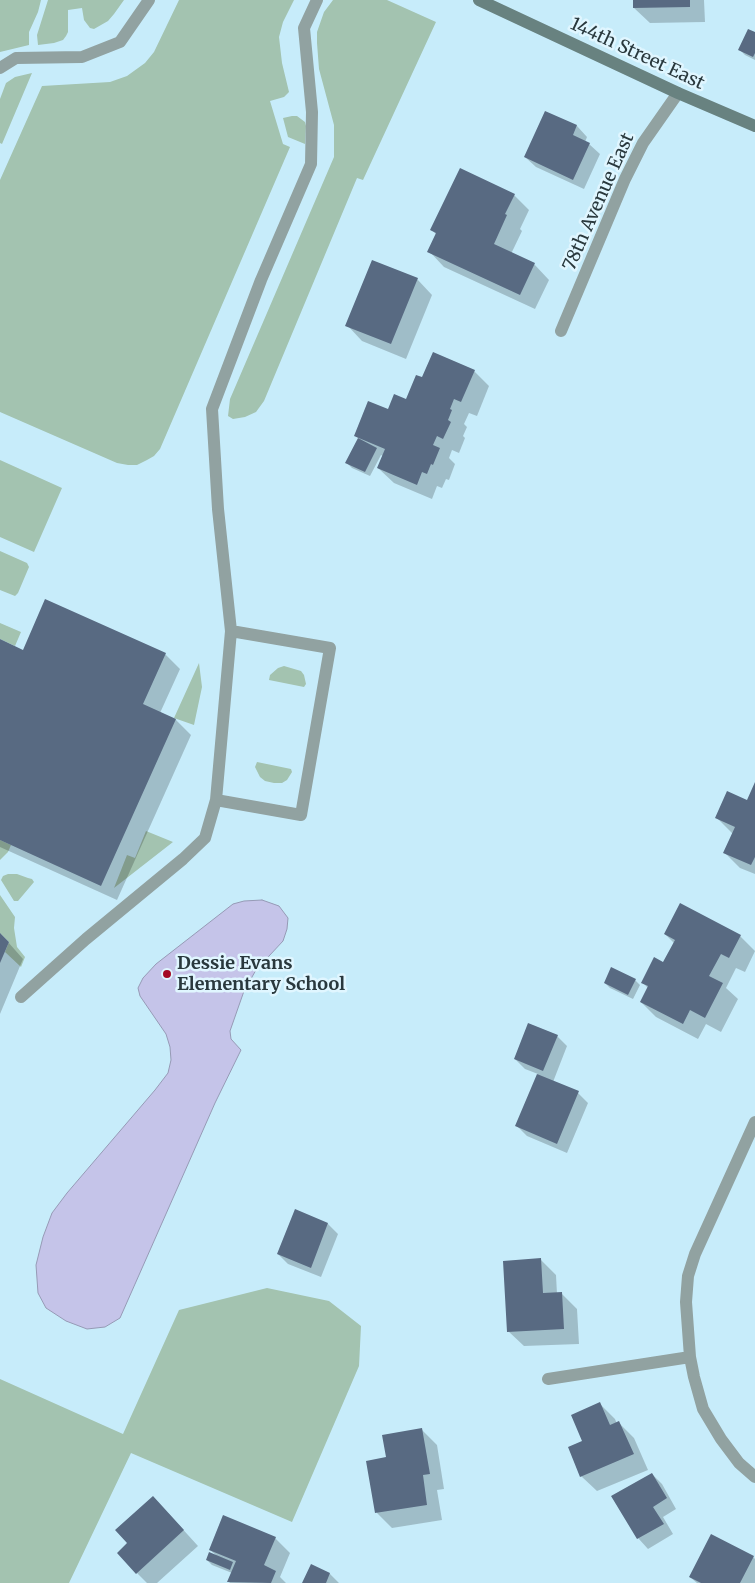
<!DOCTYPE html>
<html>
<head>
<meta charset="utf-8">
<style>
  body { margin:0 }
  canvas { display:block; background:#c7ecfa }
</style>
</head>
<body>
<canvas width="755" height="1583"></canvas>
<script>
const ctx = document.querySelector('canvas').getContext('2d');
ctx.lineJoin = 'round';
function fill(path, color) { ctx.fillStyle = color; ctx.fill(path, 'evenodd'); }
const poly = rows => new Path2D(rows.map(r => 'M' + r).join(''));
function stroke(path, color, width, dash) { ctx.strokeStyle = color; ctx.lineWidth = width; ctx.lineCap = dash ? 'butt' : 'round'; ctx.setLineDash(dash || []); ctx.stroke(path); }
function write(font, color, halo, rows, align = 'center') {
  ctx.font = font + ' Merriweather,serif'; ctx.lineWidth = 5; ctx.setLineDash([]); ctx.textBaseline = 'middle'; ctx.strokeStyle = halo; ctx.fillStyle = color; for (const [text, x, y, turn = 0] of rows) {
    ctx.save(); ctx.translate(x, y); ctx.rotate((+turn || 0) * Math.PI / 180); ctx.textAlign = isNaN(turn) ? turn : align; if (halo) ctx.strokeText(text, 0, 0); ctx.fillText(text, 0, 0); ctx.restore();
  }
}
fill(poly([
  [0,0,41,0,38,12,29,32,29,45,0,52],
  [48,0,124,0,114,14,108,21,94,29,90,28,84,20,82,8,68,10,68,32,66,36,63,40,54,43,38,45,37,35],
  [179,0,294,0,283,22,279,37,282,63,289,92,284,97,270,101,283,144,290,147,160,449,154,456,147,460,137,465,128,465,117,463,0,412,0,180,42,86,110,82,127,76,145,63,154,52],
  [333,0,387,0,436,22,363,180,357,178,264,401,256,412,245,417,233,419,228,416,230,399,334,157,334,125,319,69,317,43,317,32,324,12],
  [32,73,2,144,0,143,0,99,6,83,15,77],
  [292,116,297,116,305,122,306,126,305,144,288,137,283,118],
  [0,460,62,488,34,552,0,537],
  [0,551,27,563,29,567,18,593,15,596,0,590],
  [0,623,21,632,15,646,0,639],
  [199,663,202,687,194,725,174,718],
  [284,666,301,671,304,675,306,684,304,687,269,680,270,675,278,668],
  [257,762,291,769,292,772,287,780,282,783,274,783,265,781,260,777,255,767],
  [146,831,173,842,114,888,127,855,135,858],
  [0,840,11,845,8,852,0,860],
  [8,874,17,874,28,878,32,879,34,882,18,901,14,901,1,880,3,876],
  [0,895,15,917,14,928,17,947,25,957,21,967,5,952,9,942,0,933],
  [267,1288,329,1301,361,1326,359,1366,292,1522,131,1453,69,1583,0,1583,0,1379,123,1434,179,1310]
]), '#a3c3b0');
const water = poly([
  [262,900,279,906,288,918,287,929,283,941,256,970,244,991,230,1031,231,1039,241,1050,215,1103,120,1318,105,1327,87,1329,66,1321,46,1308,38,1293,36,1265,43,1237,52,1213,67,1193,155,1090,168,1073,171,1060,170,1047,166,1034,140,996,138,988,143,978,156,964,233,904,244,901,262,900]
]);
fill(water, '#c5c4e9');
stroke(water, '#969ab5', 1);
fill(poly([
  [634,0,704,0,705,22,650,23,634,8],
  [755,34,755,60,745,55,740,50],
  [546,112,577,126,587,137,585,142,589,144,600,154,584,189,536,167,525,157],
  [514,195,529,210,520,229,522,231,511,254,534,264,549,280,535,309,444,267,429,251,437,235,432,230],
  [417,279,432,295,406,359,362,341,347,325],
  [474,371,489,386,477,416,469,413,464,424,467,427,463,436,465,438,459,453,452,450,449,458,455,464,449,480,446,479,442,488,437,486,432,499,394,483,378,468,383,456,381,455,370,476,352,468,347,463,359,439,355,435,388,411,406,401,423,379],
  [0,641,23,651,165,654,180,669,160,713,176,720,191,735,117,900,0,847],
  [755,785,755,874,740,868,725,853,733,834,717,818,747,802],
  [681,905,740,936,755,951,745,972,736,968,726,988,738,999,721,1032,706,1024,698,1039,656,1017,641,1002,648,988,642,982,664,963,674,943,665,934],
  [0,933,23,959,0,1014],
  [635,980,640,985,633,999,610,988,605,983],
  [557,1036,567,1046,553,1082,578,1093,588,1103,567,1153,527,1136,517,1126,538,1074,525,1069,515,1059],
  [295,1211,328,1224,338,1234,321,1277,288,1264,278,1254],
  [541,1260,556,1275,557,1294,562,1294,577,1309,579,1344,524,1346,508,1331],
  [600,1404,615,1419,617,1424,619,1423,634,1438,648,1470,597,1491,581,1476,583,1442],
  [422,1430,437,1445,444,1489,437,1490,442,1520,392,1528,377,1513,368,1462,387,1458],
  [652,1474,662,1484,676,1509,663,1517,673,1534,648,1549,638,1538,613,1497],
  [168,1513,198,1546,157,1583,147,1583,137,1573,129,1543],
  [275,1538,290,1553,280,1577,286,1583,230,1583,229,1582,232,1573,212,1565,207,1560,217,1556,210,1550],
  [753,1557,755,1559,755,1583,697,1583,690,1577],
  [312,1566,330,1574,339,1583,304,1583]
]), '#0003');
fill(poly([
  [633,0,690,0,690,7,633,8],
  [748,29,755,32,755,53,753,57,738,50],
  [545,111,577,125,573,135,590,143,573,180,524,157],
  [460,168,515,194,505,214,507,215,494,244,535,263,520,295,427,252,436,233,430,230],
  [372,260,418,278,391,344,345,326],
  [433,352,475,370,461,402,454,399,450,409,452,410,448,420,451,422,443,439,437,436,433,445,440,448,433,465,431,464,427,474,422,472,417,485,377,468,385,449,354,436,368,401,388,409,394,394,406,399,416,375,422,377],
  [358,438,377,448,365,472,345,463],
  [45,599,166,653,143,704,176,719,101,886,0,840,0,639,23,650],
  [755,782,755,857,751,865,723,853,735,827,715,818,727,791,747,800],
  [680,903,741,935,729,958,721,954,709,976,723,983,705,1018,690,1010,683,1024,640,1002,648,986,641,983,654,957,663,962,675,940,664,934],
  [0,933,9,942,0,963],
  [611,967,636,979,628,995,604,983],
  [528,1023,558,1035,543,1071,514,1059],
  [537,1074,579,1091,557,1144,515,1126],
  [295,1209,328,1223,311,1268,277,1254],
  [541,1258,543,1293,562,1292,564,1329,507,1332,503,1261],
  [600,1402,610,1425,619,1421,634,1454,580,1477,568,1447,582,1441,571,1415],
  [422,1428,430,1474,423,1475,427,1505,375,1513,366,1461,386,1457,382,1435],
  [652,1473,667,1498,653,1507,664,1524,637,1539,611,1496],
  [153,1496,184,1530,136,1574,117,1553,127,1543,115,1530],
  [223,1515,276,1537,264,1565,276,1571,271,1583,227,1582,236,1561,209,1550],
  [711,1534,754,1556,740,1583,701,1583,689,1577],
  [209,1552,233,1562,230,1570,206,1560],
  [311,1564,330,1573,326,1583,302,1583]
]), '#586a82');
stroke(poly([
  [0,68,16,58,82,57,120,42,149,0],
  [216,800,301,815,330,648,231,631],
  [21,997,86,939,183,859,205,838,216,800,231,631,218,509,212,409,261,280,311,164,312,112,304,28,317,0]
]), '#91a2a1', 12);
stroke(poly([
  [561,331,625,179,643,143,678,93],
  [755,1122,695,1254,688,1276,686,1302,690,1357,694,1377,703,1409,721,1439,739,1463,755,1477],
  [548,1379,690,1357]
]), '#91a2a1', 12);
stroke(poly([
  [479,0,678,93,755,126]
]), '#688280', 12);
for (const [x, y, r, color] of [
  [167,974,5,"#a40924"]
]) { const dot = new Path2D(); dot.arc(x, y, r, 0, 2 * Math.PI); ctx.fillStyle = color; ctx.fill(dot); stroke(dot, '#e0f6ff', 2); }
write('18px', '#29383d', '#e0f6ff', [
  ["144th Street East",637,54,25],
  ["78th Avenue East",599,202,-66]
]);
write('bold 18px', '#29383d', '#e0f6ff', [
  ["Dessie Evans",177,964],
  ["Elementary School",177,985]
], 'left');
</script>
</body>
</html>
